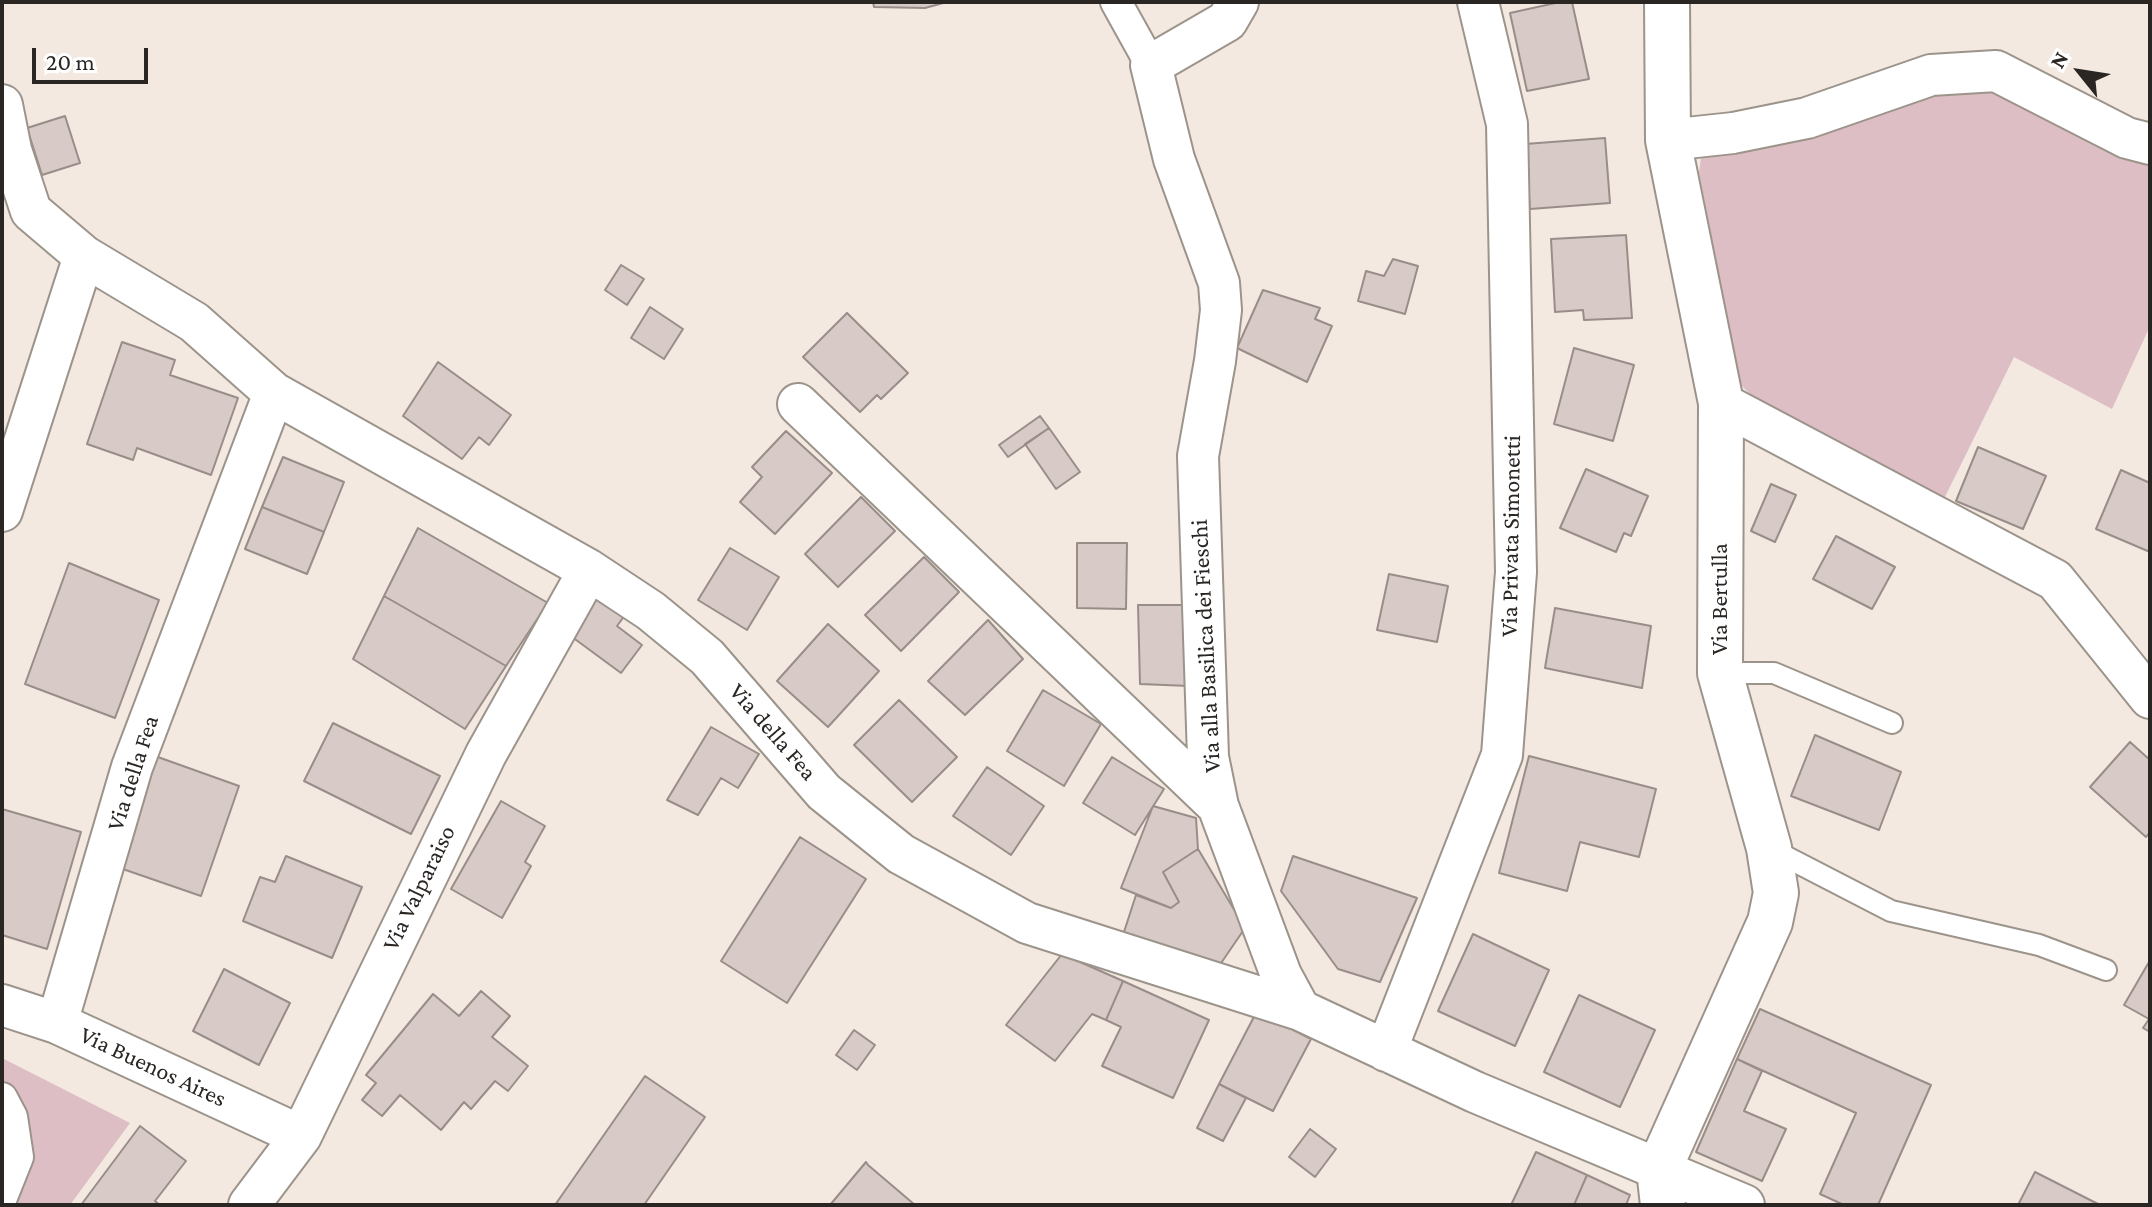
<!DOCTYPE html>
<html>
<head>
<meta charset="utf-8">
<style>
  body { margin:0 }
  #map { position:relative; width:2152px; height:1207px; overflow:hidden; background:#f3e9e0; font-family:"Crimson Pro",serif }
  canvas { display:block }
  .frame { position:absolute; inset:0; border:4px solid #2a2623; pointer-events:none }
  .north { position:absolute; left:2040px; top:32px; width:80px; height:80px; -webkit-text-stroke:6px #fff; paint-order:stroke; rotate:300deg; font-size:22px; font-weight:700; line-height:32px; text-align:center; color:#2a2623 }
  .north::after { content:''; display:block; margin:auto; width:28px; height:36px; background:#2a2623; clip-path:polygon(50% 0,100% 100%,50% 72%,0 100%) }
  .scale { position:absolute; left:32px; top:48px; width:116px; height:36px; box-sizing:border-box; border:4px solid #2a2623; border-top:0; padding-left:10px; font-size:24px; line-height:28px; white-space:nowrap; color:#2a2623; -webkit-text-stroke:6px #fff; paint-order:stroke }
</style>
</head>
<body>
<div id="map">
<canvas width="2152" height="1207"></canvas>
<div class="frame"></div>
<div class="north">N</div>
<div class="scale">20 m</div>
</div>
<script>
const ctx = document.querySelector('canvas').getContext('2d');
ctx.lineJoin = 'round';
function fill(path, color) { ctx.fillStyle = color; ctx.fill(path, 'evenodd'); }
const poly = rows => new Path2D(rows.map(r => 'M' + r).join(''));
function stroke(path, color, width, dash) { ctx.strokeStyle = color; ctx.lineWidth = width; ctx.lineCap = dash ? 'butt' : 'round'; ctx.setLineDash(dash || []); ctx.stroke(path); }
function write(font, color, halo, rows, align = 'center') {
  ctx.font = font + ' "Crimson Pro",serif'; ctx.lineWidth = 6; ctx.setLineDash([]); ctx.textBaseline = 'middle'; ctx.strokeStyle = halo; ctx.fillStyle = color; for (const [text, x, y, turn = 0] of rows) {
    ctx.save(); ctx.translate(x, y); ctx.rotate((+turn || 0) * Math.PI / 180); ctx.textAlign = isNaN(turn) ? turn : align; if (halo) ctx.strokeText(text, 0, 0); ctx.fillText(text, 0, 0); ctx.restore();
  }
}
fill(poly([
  [1982,78,2150,150,2150,326,2112,409,2014,357,1941,505,1756,400,1742,386,1734,358,1699,172,1701,158,1709,148],
  [2,1058,130,1123,70,1205,2,1205]
]), '#ddbec4');
const building = poly([
  [873,2,947,2,925,8,874,7,873,2],
  [1560,2,1572,2,1589,79,1527,91,1510,13,1560,2],
  [65,116,80,163,42,175,27,128,65,116],
  [1605,138,1610,203,1530,209,1525,144,1605,138],
  [1626,235,1632,318,1584,320,1583,310,1555,312,1551,239,1626,235],
  [1393,259,1418,266,1405,314,1358,301,1366,271,1384,276,1393,259],
  [621,265,644,279,627,305,605,290,621,265],
  [1263,290,1320,308,1315,319,1332,326,1307,382,1237,348,1263,290],
  [650,307,683,329,664,359,631,338,650,307],
  [847,313,908,373,881,399,877,395,860,412,803,357,847,313],
  [122,342,175,360,170,375,238,398,211,475,137,448,133,460,87,444,122,342],
  [1574,348,1634,365,1613,441,1554,424,1574,348],
  [438,362,511,415,489,445,479,437,462,459,403,416,438,362],
  [1040,416,1049,428,1008,457,999,445,1040,416],
  [1049,428,1080,472,1056,489,1025,444,1049,428],
  [786,431,832,473,775,534,740,502,762,477,752,467,786,431],
  [1978,447,2046,476,2023,529,1956,501,1978,447],
  [283,457,344,482,324,532,262,507,283,457],
  [1586,469,1648,496,1631,536,1624,533,1616,552,1560,528,1586,469],
  [2121,470,2150,483,2150,552,2096,529,2121,470],
  [1771,484,1796,495,1775,542,1751,531,1771,484],
  [861,497,895,531,838,587,805,554,861,497],
  [262,507,324,532,307,574,245,549,262,507],
  [418,528,548,603,506,666,384,596,418,528],
  [1836,536,1895,567,1872,609,1813,579,1836,536],
  [1077,543,1127,543,1126,609,1077,608,1077,543],
  [730,548,779,577,747,630,698,600,730,548],
  [924,557,959,592,901,651,865,615,924,557],
  [69,563,159,600,115,718,25,684,69,563],
  [1389,574,1448,586,1437,642,1377,630,1389,574],
  [599,590,628,611,617,626,642,645,621,673,568,634,599,590],
  [384,596,506,666,465,729,353,659,384,596],
  [1138,605,1187,605,1189,686,1140,684,1138,605],
  [1555,608,1651,626,1642,688,1545,668,1555,608],
  [988,620,1023,659,965,715,928,681,988,620],
  [828,624,879,671,828,727,777,681,828,624],
  [1043,690,1101,724,1064,786,1007,751,1043,690],
  [899,700,957,757,912,802,854,745,899,700],
  [333,723,440,776,411,834,304,781,333,723],
  [711,727,759,754,738,788,721,778,698,815,667,800,711,727],
  [1815,735,1901,772,1879,830,1791,796,1815,735],
  [2130,742,2150,760,2150,832,2146,837,2090,787,2130,742],
  [155,756,239,786,201,896,117,867,155,756],
  [1529,756,1656,789,1639,857,1580,842,1567,891,1499,873,1529,756],
  [1112,757,1164,789,1135,835,1083,803,1112,757],
  [987,767,1044,806,1011,855,953,816,987,767],
  [501,801,545,826,525,862,531,866,502,918,451,889,501,801],
  [1153,806,1196,818,1198,849,1163,872,1179,902,1171,908,1121,888,1153,806],
  [2,809,81,832,47,949,2,935,2,809],
  [800,837,866,879,787,1003,721,961,800,837],
  [1198,849,1245,928,1217,969,1123,935,1136,895,1171,908,1179,902,1163,872,1198,849],
  [286,856,362,887,332,958,243,921,260,877,275,882,286,856],
  [1293,856,1417,898,1380,982,1338,969,1281,891,1293,856],
  [1473,934,1549,970,1515,1046,1438,1011,1473,934],
  [1062,954,1123,981,1106,1020,1092,1014,1055,1061,1006,1025,1062,954],
  [2149,962,2150,962,2150,1032,2143,1028,2149,1019,2124,1005,2149,962],
  [224,969,290,1003,259,1065,193,1031,224,969],
  [1123,981,1209,1020,1173,1098,1102,1066,1121,1027,1106,1020,1123,981],
  [481,991,510,1016,492,1037,528,1066,508,1091,495,1081,471,1109,464,1102,441,1130,400,1095,382,1116,362,1100,376,1083,366,1075,433,994,459,1016,481,991],
  [1579,995,1655,1030,1620,1107,1544,1072,1579,995],
  [1760,1009,1931,1085,1878,1205,1844,1205,1820,1194,1856,1113,1737,1059,1760,1009],
  [1257,1011,1311,1039,1273,1111,1219,1084,1257,1011],
  [854,1030,875,1045,857,1070,836,1055,854,1030],
  [1737,1059,1762,1071,1744,1111,1786,1129,1762,1181,1696,1152,1737,1059],
  [645,1076,705,1117,644,1205,555,1205,645,1076],
  [1219,1084,1246,1098,1223,1141,1197,1128,1219,1084],
  [140,1126,186,1161,155,1201,160,1205,81,1205,140,1126],
  [1310,1129,1336,1149,1315,1177,1289,1157,1310,1129],
  [1536,1152,1587,1175,1574,1205,1511,1205,1536,1152],
  [866,1162,868,1165,915,1205,830,1205,866,1162],
  [2035,1172,2100,1205,2018,1205,2035,1172],
  [1587,1175,1630,1195,1626,1205,1574,1205,1587,1175]
]);
fill(building, '#d8cbc7');
stroke(building, '#998d89', 2);
const service = poly([
  [1720,673,1774,673,1892,723],
  [1769,848,1891,911,2039,945,2106,970]
]);
const pedestrian = poly([
  [1116,2,1151,65],
  [2,1098,12,1117,18,1157,2,1197]
]);
const minor = poly([
  [1238,2,1227,21,1151,65,1174,159,1219,283,1221,310,1215,361,1198,456,1208,757,1218,806,1281,975,1300,1010,1475,1092,1744,1205],
  [2,105,11,150,31,211,84,256,194,322,274,393,589,570,651,611,707,657,824,792,901,854,1027,923,1300,1010],
  [1668,140,1733,133,1807,118,1931,75,1996,71,2127,138,2150,144],
  [1721,403,2055,580,2150,698],
  [798,404,1218,806],
  [2,511,84,256],
  [2,1005,57,1023,301,1136],
  [57,1023,132,767,274,393],
  [1386,1051,1502,755,1516,572,1507,124,1478,2],
  [249,1205,301,1136,486,754,589,570]
]);
const tertiary = poly([
  [1663,1205,1659,1169,1770,922,1776,893,1769,848,1720,673,1721,403,1668,140,1667,2]
]);
stroke(service, '#9c948b', 24);
stroke(pedestrian, '#9c948b', 34);
stroke(minor, '#9c948b', 44);
stroke(tertiary, '#9c948b', 48);
stroke(service, '#fff', 20);
stroke(pedestrian, '#fff', 30);
stroke(minor, '#fff', 40);
stroke(tertiary, '#fff', 44);
write('24px', '#2a2623', '#fff', [
  ["Via Privata Simonetti",1511,536,-89],
  ["Via Bertulla",1720,599,-90],
  ["Via alla Basilica dei Fieschi",1206,646,-93],
  ["Via della Fea",773,732,49],
  ["Via della Fea",133,773,-72],
  ["Via Valparaiso",419,888,-64],
  ["Via Buenos Aires",153,1067,25]
]);
</script>
</body>
</html>
